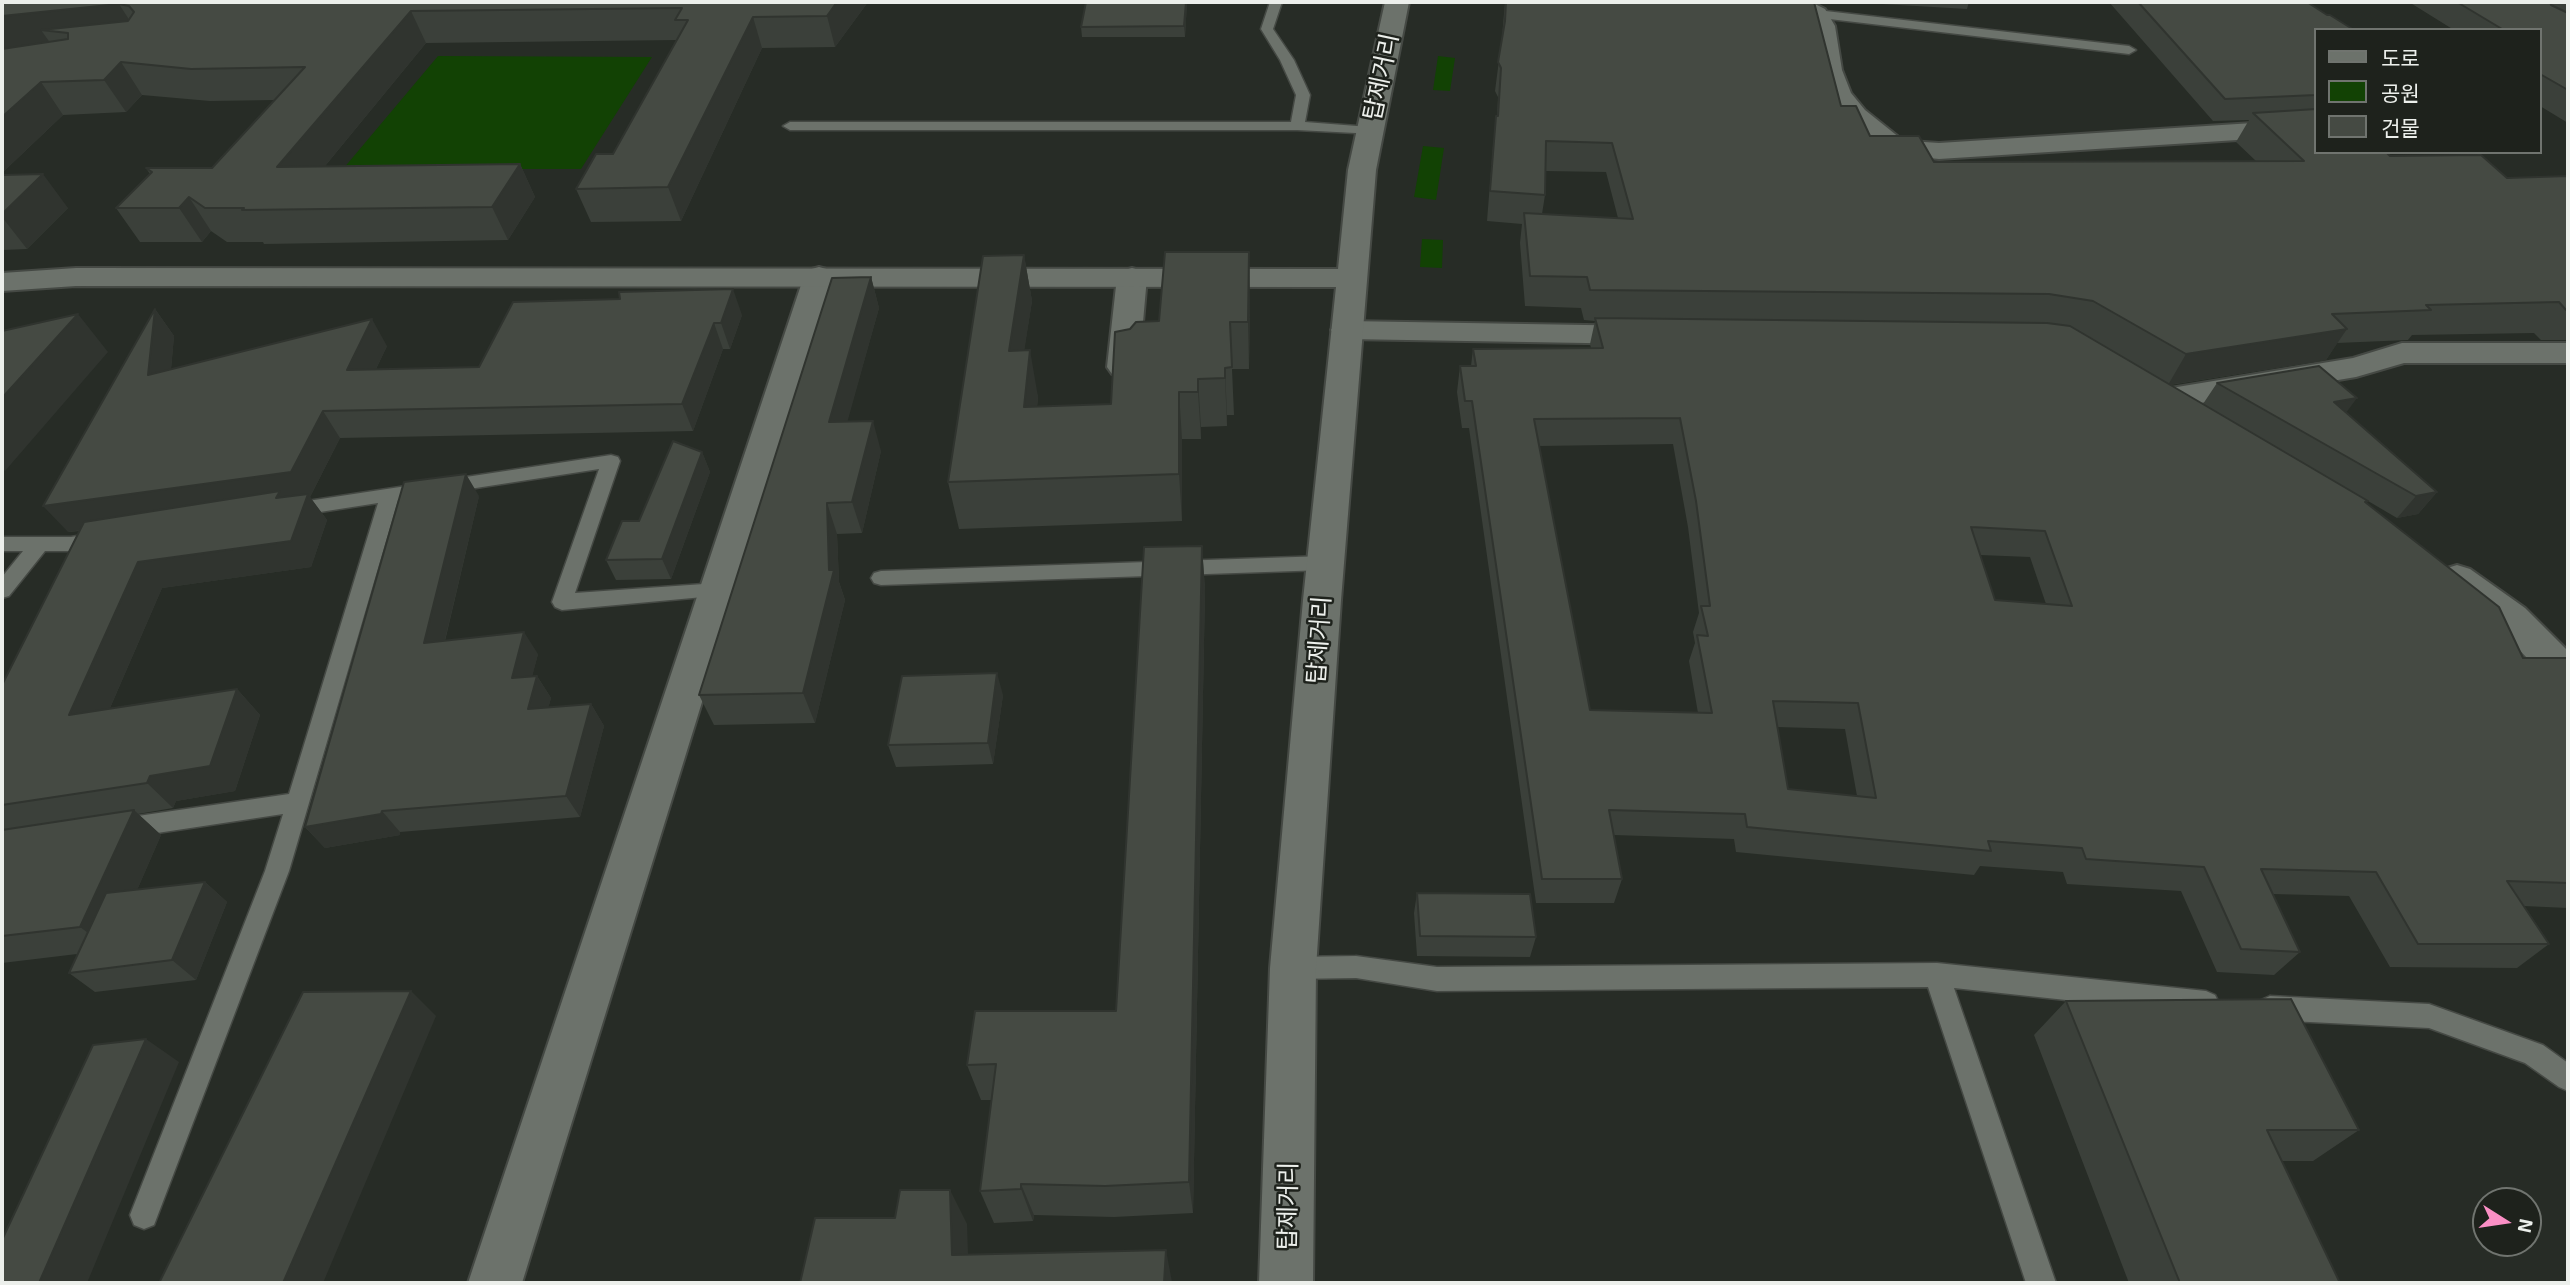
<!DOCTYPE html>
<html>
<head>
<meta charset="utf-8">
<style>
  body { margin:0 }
  #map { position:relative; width:2570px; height:1285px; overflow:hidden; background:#272c26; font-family:"Exo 2","Noto Sans KR",sans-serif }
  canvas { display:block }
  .frame { position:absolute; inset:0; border:4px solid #ecefeb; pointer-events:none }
  .legend { position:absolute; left:2314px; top:28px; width:228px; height:126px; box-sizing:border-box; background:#1e221c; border:2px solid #70746f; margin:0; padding:9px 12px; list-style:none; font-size:21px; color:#ecefeb }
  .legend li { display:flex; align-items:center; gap:14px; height:35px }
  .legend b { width:35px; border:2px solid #70746f }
  .north { position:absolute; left:2472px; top:1187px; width:70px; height:70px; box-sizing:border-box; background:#1e221c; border:2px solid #70746f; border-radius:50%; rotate:102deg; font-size:19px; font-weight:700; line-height:28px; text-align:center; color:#ecefeb }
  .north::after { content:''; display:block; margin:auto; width:24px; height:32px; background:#fb8fc5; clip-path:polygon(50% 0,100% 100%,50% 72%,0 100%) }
</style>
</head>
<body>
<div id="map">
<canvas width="2570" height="1285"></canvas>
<div class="frame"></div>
<ul class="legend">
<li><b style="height:9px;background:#6c726b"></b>도로</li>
<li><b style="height:19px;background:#124204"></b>공원</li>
<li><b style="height:19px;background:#454a43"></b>건물</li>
</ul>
<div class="north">N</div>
</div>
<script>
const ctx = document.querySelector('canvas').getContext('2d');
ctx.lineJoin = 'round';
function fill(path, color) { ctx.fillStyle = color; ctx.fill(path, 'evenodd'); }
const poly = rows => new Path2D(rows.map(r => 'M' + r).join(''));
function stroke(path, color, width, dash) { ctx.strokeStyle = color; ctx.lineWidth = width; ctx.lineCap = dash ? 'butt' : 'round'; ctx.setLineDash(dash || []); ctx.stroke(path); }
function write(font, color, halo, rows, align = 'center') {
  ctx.font = font + ' "Exo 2","Noto Sans KR",sans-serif'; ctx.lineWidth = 5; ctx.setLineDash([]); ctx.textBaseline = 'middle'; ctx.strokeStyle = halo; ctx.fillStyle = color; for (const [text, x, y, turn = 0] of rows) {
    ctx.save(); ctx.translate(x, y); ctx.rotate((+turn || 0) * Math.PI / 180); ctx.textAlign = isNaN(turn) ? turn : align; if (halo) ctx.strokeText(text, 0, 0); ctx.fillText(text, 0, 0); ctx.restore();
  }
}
fill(poly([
  [438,56,652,57,581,169,343,169],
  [1438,56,1455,58,1450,91,1433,90],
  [1423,146,1444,148,1436,200,1414,197],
  [1422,239,1443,240,1442,268,1420,267]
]), '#124204');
const lane = poly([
  [1270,2,1282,2,1273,29,1294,60,1310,95,1305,122,1370,127,1377,131,1375,134,1297,130,790,130,783,126,790,122,1291,122,1296,95,1280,60,1261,29,1270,2],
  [1817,10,2129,46,2136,50,2129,54,1812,17,1811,14,1817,10],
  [611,455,618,457,620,461,575,593,718,583,725,585,728,590,725,595,562,610,555,607,552,602,599,469,398,500,289,871,154,1225,144,1229,134,1225,130,1215,265,871,283,814,124,838,116,835,112,828,116,821,124,818,289,794,378,503,288,517,281,515,278,510,281,505,611,455],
  [101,532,108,534,111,539,108,544,71,551,45,551,9,596,2,598,2,577,23,551,2,551,2,537,71,537,101,532],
  [1325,556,1332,558,1335,563,1332,568,1325,570,881,585,874,583,871,578,874,573,881,571,1325,556],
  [1356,956,1437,967,1937,963,2206,991,2215,995,2219,1003,2215,1011,2206,1015,1954,988,2056,1283,2026,1283,1928,987,1437,991,1356,978,1293,979,1284,976,1280,968,1284,960,1293,957,1356,956],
  [2270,996,2429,1004,2543,1045,2568,1063,2568,1091,2559,1087,2525,1063,2429,1028,2270,1020,2261,1016,2257,1008,2261,1000,2270,996]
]);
const street = poly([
  [1783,2,1811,2,1825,9,1835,26,1842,70,1851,93,1865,110,1900,138,1910,141,1939,143,2316,119,2316,135,1939,159,1900,155,1882,150,1847,120,1830,100,1818,70,1811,26,1807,18,1786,7,1783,2],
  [819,267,830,270,834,276,522,1283,468,1283,804,276,808,270,819,267],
  [1132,268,1143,271,1147,277,1139,367,1134,374,1123,377,1112,374,1107,367,1117,277,1121,271,1132,268],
  [1347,321,1645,326,1656,328,1661,335,1656,342,1645,344,1347,339,1336,337,1331,330,1336,323,1347,321],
  [2402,343,2568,343,2568,363,2404,363,2356,377,2165,409,2153,406,2149,399,2153,392,2165,389,2353,358,2402,343],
  [2457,565,2470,569,2525,608,2568,651,2568,691,2554,687,2499,628,2444,587,2439,578,2444,569,2457,565]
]);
const secondary = poly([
  [1385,2,1409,2,1376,170,1341,600,1316,968,1313,1283,1259,1283,1270,968,1303,600,1336,287,76,286,2,291,2,273,76,268,1338,269,1348,170,1385,2]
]);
stroke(lane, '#454944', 3);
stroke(street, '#454944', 4);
stroke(secondary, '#454944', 4);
fill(lane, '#6c726b');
fill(street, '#6c726b');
fill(secondary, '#6c726b');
fill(poly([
  [2,2,868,2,835,47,762,48,681,221,591,222,576,189,613,154,677,40,426,43,325,166,520,164,535,197,508,240,264,244,263,242,227,242,211,231,202,242,140,242,116,208,150,174,146,168,212,168,275,100,210,101,142,95,126,112,63,115,2,173],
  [1187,2,1185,37,1082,37,1081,27],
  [1505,2,1814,2,1841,106,1870,136,1934,162,2256,161,2236,142,2249,120,2213,121,2109,2,2307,2,2316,30,2316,152,2390,156,2507,178,2568,176,2568,340,2541,340,2534,333,2412,335,2408,340,2337,343,2326,360,2170,385,2203,404,2217,383,2346,412,2437,492,2418,514,2397,518,2351,491,2366,503,2523,658,2568,658,2568,908,2524,906,2549,944,2517,968,2390,967,2349,896,2273,894,2300,952,2274,975,2217,972,2181,891,2067,884,2063,872,1980,866,1974,875,1736,852,1734,839,1614,835,1622,879,1614,903,1536,903,1469,428,1462,428,1457,392,1460,366,1471,366,1473,349,1591,348,1590,344,1595,321,1584,320,1581,308,1525,306,1520,243,1522,224,1487,221,1493,145,1497,116,1498,97,1495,91,1502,37],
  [1545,171,1606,172,1618,218,1542,214,1545,195],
  [1673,444,1688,527,1699,613,1693,632,1695,643,1689,661,1698,713,1590,710,1539,446],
  [1980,555,2030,557,2046,604,1995,600],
  [1777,727,1845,729,1857,796,1788,789],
  [1848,2,1969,2,1967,9],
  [2409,2,2568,2,2568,123,2540,106,2540,30,2454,30],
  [2,175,68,208,27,249,2,250],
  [1024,255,1032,301,1024,350,1038,397,1037,407,1111,404,1130,329,1250,298,1249,369,1232,369,1234,415,1227,415,1227,426,1201,427,1201,439,1182,439,1182,521,959,529,948,482],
  [871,277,879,308,847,421,881,451,862,533,837,534,839,582,845,600,815,723,714,725,699,695],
  [155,309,174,336,171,369,387,346,376,369,479,367,742,315,730,349,723,349,693,431,340,438,310,497,327,520,311,567,162,588,110,708,237,689,260,715,235,791,176,801,173,808,138,814,161,835,137,890,205,882,227,902,196,980,95,992,69,973,77,954,2,963,2,685,79,531,68,532],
  [702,452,710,472,671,579,616,580,606,560,639,521],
  [479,496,445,641,538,654,532,676,537,676,551,698,548,708,591,704,604,726,580,817,400,832,400,835,325,848,305,827],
  [1202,546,1205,590,1193,1213,1114,1217,1034,1215,1033,1221,994,1223,980,1191,992,1100,981,1100,967,1065,1116,1011],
  [1003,695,993,764,896,767,888,745],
  [1417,893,1536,937,1530,957,1417,956,1414,913],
  [2066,1001,2359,1130,2313,1161,2281,1161,2340,1283,2129,1283,2034,1035]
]), '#3b403a');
fill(poly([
  [837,2,868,2,835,47,827,16],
  [1186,2,1187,2,1185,37,1184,26],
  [119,4,139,35,68,33,41,30,51,44,2,49,2,16],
  [411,11,426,43,297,200,277,167],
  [753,17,762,48,681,221,668,187],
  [121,62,142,95,126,112,104,80],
  [41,82,63,115,2,173,2,117],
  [520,164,535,197,508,240,492,207],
  [43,174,68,208,27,249,2,217,2,214],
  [189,197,211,231,202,242,179,208],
  [1249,252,1250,298,1249,369,1248,322],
  [1024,255,1032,301,1017,398,1009,351],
  [871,277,879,308,839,452,829,422],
  [733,289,742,315,730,349,721,323],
  [155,309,174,336,168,401,148,375],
  [78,314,108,352,5,471,2,468,2,398],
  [372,319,387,346,363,396,347,370],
  [714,323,723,349,693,431,682,404],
  [2347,329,2326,360,2168,385,2186,354],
  [1030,350,1038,397,1032,454,1024,407],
  [1225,368,1227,415,1227,426,1225,378],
  [1198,379,1201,427,1201,439,1198,392],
  [1179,392,1182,439,1182,521,1179,474],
  [2357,398,2340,421,2334,402],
  [323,411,340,438,310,497,327,520,311,567,162,588,96,740,69,715,138,562,279,502,68,532,43,506],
  [873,421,881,451,862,533,852,502],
  [702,452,710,472,671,579,662,559],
  [466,474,479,496,439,665,424,643],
  [2437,492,2418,514,2397,518,2416,496],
  [827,503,837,534,839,582,845,600,815,723,803,693,829,570],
  [1202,546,1205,590,1193,1213,1189,1182],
  [524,632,538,654,526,700,512,678],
  [997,673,1003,695,993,764,988,743],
  [537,676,551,698,542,731,528,709],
  [237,689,260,715,235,791,176,801,173,808,147,783,150,776],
  [591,704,604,726,580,817,566,796],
  [134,810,161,835,111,950,80,927],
  [382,811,400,832,400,835,325,848,305,827],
  [205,882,227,902,196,980,172,960],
  [411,991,436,1016,323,1283,283,1283],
  [146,1039,179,1062,87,1283,39,1283],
  [1021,1184,1034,1215,1033,1221,1021,1189],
  [950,1190,967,1224,969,1283,952,1255],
  [1166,1250,1172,1282,1172,1283,1164,1283]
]), '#30342f');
const building = poly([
  [2,2,837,2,827,16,753,17,668,187,576,189,596,154,613,154,688,20,675,20,682,8,411,11,277,167,520,164,492,207,242,210,244,208,205,208,189,197,179,208,116,208,152,172,146,168,212,168,305,67,191,69,121,62,104,80,41,82,2,117,2,49,68,39,68,33,41,30,128,21,134,12,129,6,119,4,2,16,2,2],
  [1086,2,1186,2,1184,26,1081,27,1086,2],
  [1506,2,1814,2,1841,106,1856,106,1870,136,1919,136,1934,162,2304,161,2253,113,2316,109,2316,152,2386,152,2390,156,2481,155,2507,178,2568,176,2568,310,2566,310,2559,302,2426,305,2431,310,2332,314,2347,329,2186,354,2093,301,2049,294,1590,290,1587,277,1530,276,1524,213,1633,219,1612,143,1546,141,1545,195,1490,191,1496,116,1498,116,1501,68,1498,62,1505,21,1506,2],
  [2138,2,2307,2,2327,15,2330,15,2354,30,2316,30,2316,95,2225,99,2138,2],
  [2457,2,2550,2,2551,5,2568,13,2568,90,2540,74,2540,30,2498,30,2502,29,2457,2],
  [43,174,2,214,2,175,43,174],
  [1165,252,1249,252,1248,322,1230,322,1232,367,1225,368,1225,378,1198,379,1198,392,1179,392,1179,474,948,482,983,256,1024,255,1009,351,1030,350,1024,407,1111,404,1115,332,1130,329,1136,322,1159,321,1165,252],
  [871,277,829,422,873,421,852,502,827,503,829,570,834,570,803,693,699,695,832,278,871,277],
  [733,289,721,323,714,323,682,404,323,411,291,472,43,506,155,309,148,375,372,319,347,370,479,367,513,302,620,299,619,292,733,289],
  [78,314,2,398,2,331,78,314],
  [1595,318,2047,323,2070,326,2368,501,2365,502,2499,607,2523,658,2568,658,2568,883,2507,881,2549,944,2418,944,2376,872,2261,869,2300,952,2241,949,2204,867,2086,859,2082,848,1988,841,1991,851,1747,827,1745,814,1609,810,1622,879,1542,879,1472,401,1465,401,1460,366,1476,366,1473,349,1603,348,1595,318],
  [1680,418,1696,501,1710,606,1701,606,1708,636,1697,635,1712,713,1590,710,1534,419,1680,418],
  [1971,527,2045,531,2072,606,1995,600,1971,527],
  [1773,701,1858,703,1876,798,1788,789,1773,701],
  [2319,366,2357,398,2334,402,2437,492,2416,496,2217,383,2319,366],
  [673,441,702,452,662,559,606,560,622,521,639,521,673,441],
  [466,474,424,643,524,632,512,678,537,676,528,709,591,704,566,796,382,811,381,814,305,827,404,482,466,474],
  [280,491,276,498,308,494,291,541,138,562,69,715,237,689,210,766,150,776,147,783,2,805,2,685,84,522,280,491],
  [1202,546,1189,1182,1105,1186,1021,1184,1021,1189,980,1191,996,1064,967,1065,975,1011,1116,1011,1144,547,1202,546],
  [997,673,988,743,888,745,902,676,997,673],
  [134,810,80,927,2,936,2,830,134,810],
  [205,882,172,960,69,973,106,893,205,882],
  [1417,893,1530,894,1536,937,1420,936,1417,893],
  [411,991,283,1283,159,1283,303,992,411,991],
  [2291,999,2359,1130,2267,1130,2340,1283,2180,1283,2066,1001,2291,999],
  [146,1039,39,1283,2,1283,2,1240,93,1045,146,1039],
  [900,1190,950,1190,952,1255,1166,1250,1164,1283,800,1283,815,1218,895,1218,900,1190]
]);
fill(building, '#454a43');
stroke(building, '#30342f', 2);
write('24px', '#ecefeb', '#1e221c', [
  ["탑제거리",1381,77,-78],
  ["탑제거리",1319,640,-86],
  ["탑제거리",1288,1206,-89]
]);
</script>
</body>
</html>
